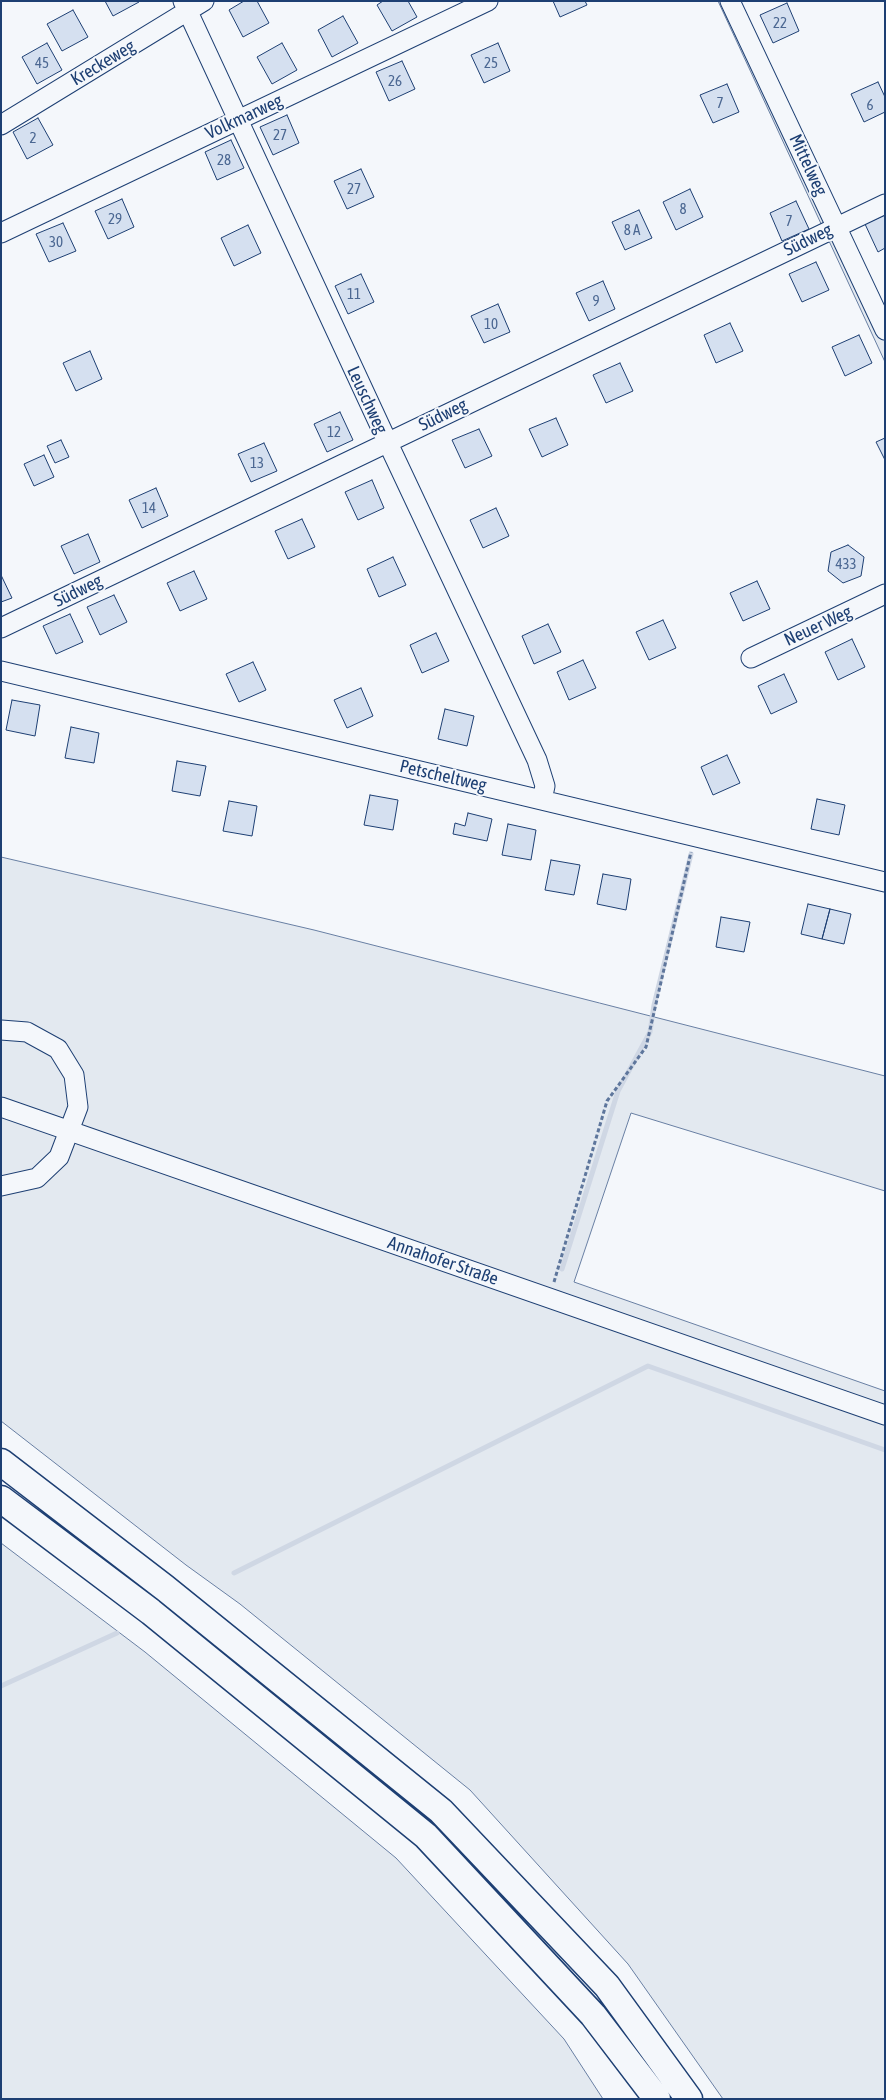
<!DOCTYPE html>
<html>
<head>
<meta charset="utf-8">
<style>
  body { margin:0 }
  #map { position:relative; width:886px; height:2100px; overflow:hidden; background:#f4f7fb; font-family:"Asap Condensed",sans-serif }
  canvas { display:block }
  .frame { position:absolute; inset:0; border:2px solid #1d3f73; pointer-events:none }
</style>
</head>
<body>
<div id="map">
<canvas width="886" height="2100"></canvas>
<div class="frame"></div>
</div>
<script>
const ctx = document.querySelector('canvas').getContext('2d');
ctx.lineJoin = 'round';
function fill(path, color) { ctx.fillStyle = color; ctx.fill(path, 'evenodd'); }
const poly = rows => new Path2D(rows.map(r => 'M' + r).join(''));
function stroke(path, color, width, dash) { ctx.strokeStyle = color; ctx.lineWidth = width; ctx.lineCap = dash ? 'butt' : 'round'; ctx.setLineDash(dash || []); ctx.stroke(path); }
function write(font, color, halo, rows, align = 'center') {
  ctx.font = font + ' "Asap Condensed",sans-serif'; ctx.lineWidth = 4; ctx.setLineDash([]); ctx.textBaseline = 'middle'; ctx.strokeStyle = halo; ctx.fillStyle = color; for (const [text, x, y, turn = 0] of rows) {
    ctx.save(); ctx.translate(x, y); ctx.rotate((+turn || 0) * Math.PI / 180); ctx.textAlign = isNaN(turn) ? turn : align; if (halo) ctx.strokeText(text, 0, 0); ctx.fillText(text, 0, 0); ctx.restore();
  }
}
const green = poly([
  [718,1,739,1,885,313,885,362,718,1],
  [1,857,314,930,885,1076,885,1191,631,1113,574,1282,885,1391,885,2099,723,2099,628,1964,470,1790,240,1604,186,1565,1,1421,1,857],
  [1,1543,145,1652,396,1858,564,2039,603,2099,1,2099,1,1543]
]);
fill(green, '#e3e9f0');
stroke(green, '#687fa3', 1);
stroke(poly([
  [562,1269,618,1091,650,1032,654,1005,691,854],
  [234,1573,648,1366,885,1450],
  [1,1686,117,1633]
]), '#cfd7e4', 5);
const building = poly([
  [105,1,139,1,139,2,113,16,105,1],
  [244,1,257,1,269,23,243,37,229,10,244,1],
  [383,1,408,1,417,17,392,31,377,5,383,1],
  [553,1,585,1,587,5,560,17,553,1],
  [787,3,799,31,773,43,760,15,787,3],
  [73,10,88,37,62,51,47,24,73,10],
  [343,16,358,43,332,57,318,30,343,16],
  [47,43,62,70,37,84,22,57,47,43],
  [282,43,297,70,272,84,257,57,282,43],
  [498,43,510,71,484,83,471,55,498,43],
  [402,61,415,89,389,101,376,72,402,61],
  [878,82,885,97,885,112,864,122,851,94,878,82],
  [727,84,739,112,713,123,700,95,727,84],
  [287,115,299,143,273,155,260,127,287,115],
  [38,118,53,145,27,159,13,132,38,118],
  [231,140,244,168,217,180,205,152,231,140],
  [361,169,374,197,347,209,334,181,361,169],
  [690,189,703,217,676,230,663,202,690,189],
  [122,199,134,227,108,239,95,211,122,199],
  [796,201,809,229,782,241,770,213,796,201],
  [639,210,652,238,625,250,612,222,639,210],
  [885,215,885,248,878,252,865,224,885,215],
  [63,223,76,251,49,262,36,234,63,223],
  [248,225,261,253,234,266,221,238,248,225],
  [816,262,829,290,802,302,789,274,816,262],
  [361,274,374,302,348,314,335,286,361,274],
  [603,281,615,309,589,321,576,293,603,281],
  [498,304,510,332,484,343,471,316,498,304],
  [730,323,743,351,716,363,704,335,730,323],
  [859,335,872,363,845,376,832,347,859,335],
  [90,351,102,379,76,391,63,363,90,351],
  [620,363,633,391,606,403,593,375,620,363],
  [340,412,353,440,327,452,314,424,340,412],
  [556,418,568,445,542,457,529,429,556,418],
  [479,429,492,456,465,468,452,440,479,429],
  [885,438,885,460,876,442,885,438],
  [61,440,69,457,55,463,47,446,61,440],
  [264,443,277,471,251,482,238,454,264,443],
  [44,455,54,477,34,486,24,464,44,455],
  [372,480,384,508,358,520,345,492,372,480],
  [156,488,168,516,142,528,129,500,156,488],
  [496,508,509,536,483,548,470,520,496,508],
  [302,519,315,547,288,559,275,531,302,519],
  [88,534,100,562,74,574,61,546,88,534],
  [848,545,864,557,861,576,843,583,828,571,831,552,848,545],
  [393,557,406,585,379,597,367,569,393,557],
  [194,571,207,599,180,611,167,583,194,571],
  [1,575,12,598,1,602,1,575],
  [757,581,770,609,743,621,730,593,757,581],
  [114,595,127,622,100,635,87,607,114,595],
  [70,614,83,642,56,654,43,626,70,614],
  [663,620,676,648,649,660,636,632,663,620],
  [548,624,561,652,534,664,522,636,548,624],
  [436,633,449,661,422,673,410,645,436,633],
  [852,639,865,667,838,680,825,652,852,639],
  [583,660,596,688,569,700,557,672,583,660],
  [253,662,266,690,239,702,226,674,253,662],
  [784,674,797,702,771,714,758,686,784,674],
  [361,688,373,716,347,728,334,700,361,688],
  [12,700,40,705,35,736,6,730,12,700],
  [445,709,474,716,467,746,438,739,445,709],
  [71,727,99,733,94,763,65,758,71,727],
  [727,755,740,783,713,795,701,767,727,755],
  [177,761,206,766,200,796,172,791,177,761],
  [370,795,398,800,393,830,364,825,370,795],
  [817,799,845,805,839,835,811,829,817,799],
  [229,801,257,806,252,836,223,831,229,801],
  [468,813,492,819,487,841,453,834,455,823,465,826,468,813],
  [508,824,536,830,531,860,502,855,508,824],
  [551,860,580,865,574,895,545,890,551,860],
  [603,874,631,879,626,910,597,904,603,874],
  [808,904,830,909,822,939,801,934,808,904],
  [830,909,851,914,844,944,822,939,830,909],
  [721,917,750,922,744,952,716,947,721,917]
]);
fill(building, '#d5e0f0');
stroke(building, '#1d3f73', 1);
const minor = poly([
  [183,1,387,441,537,760,545,786,542,800],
  [730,1,885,330],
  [1,125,204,1],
  [1,233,488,1],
  [1,628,885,204],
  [751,658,885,594],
  [1,671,885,882],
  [1,1030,27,1032,58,1049,74,1075,78,1107,59,1157,37,1178,1,1186],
  [1,1107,885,1415]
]);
const highway = poly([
  [1,1462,165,1588,441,1811,607,1986,689,2099],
  [1,1499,151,1612,426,1836,593,2015,657,2099]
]);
stroke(minor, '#1d3f73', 21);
stroke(highway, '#1d3f73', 29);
stroke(poly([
  [554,1282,607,1101,646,1047,691,852]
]), '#5e769c', 3, [4, 2.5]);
stroke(minor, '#f4f7fb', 19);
stroke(highway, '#f4f7fb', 26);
write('15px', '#4b6792', null, [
  ["22",780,23],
  ["45",42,63],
  ["25",491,63],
  ["26",395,81],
  ["7",720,103],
  ["6",870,105],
  ["27",280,135],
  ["2",33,138],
  ["28",224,160],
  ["27",354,189],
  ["8",683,209],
  ["29",115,219],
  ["7",789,221],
  ["8 A",632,230],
  ["30",56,242],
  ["11",354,294],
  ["9",596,301],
  ["10",491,324],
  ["12",334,432],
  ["13",257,463],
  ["14",149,508],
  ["433",846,564]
]);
write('18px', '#1d3f73', '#f4f7fb', [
  ["Kreckeweg",103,63,-31],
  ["Volkmarweg",244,117,-25],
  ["Mittelweg",808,165,65],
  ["Südweg",808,240,-26],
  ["Leuschweg",367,400,65],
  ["Südweg",443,415,-26],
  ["Südweg",78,591,-26],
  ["Neuer Weg",818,626,-25],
  ["Petscheltweg",443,776,13],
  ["Annahofer Straße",443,1261,19]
]);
</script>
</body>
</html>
